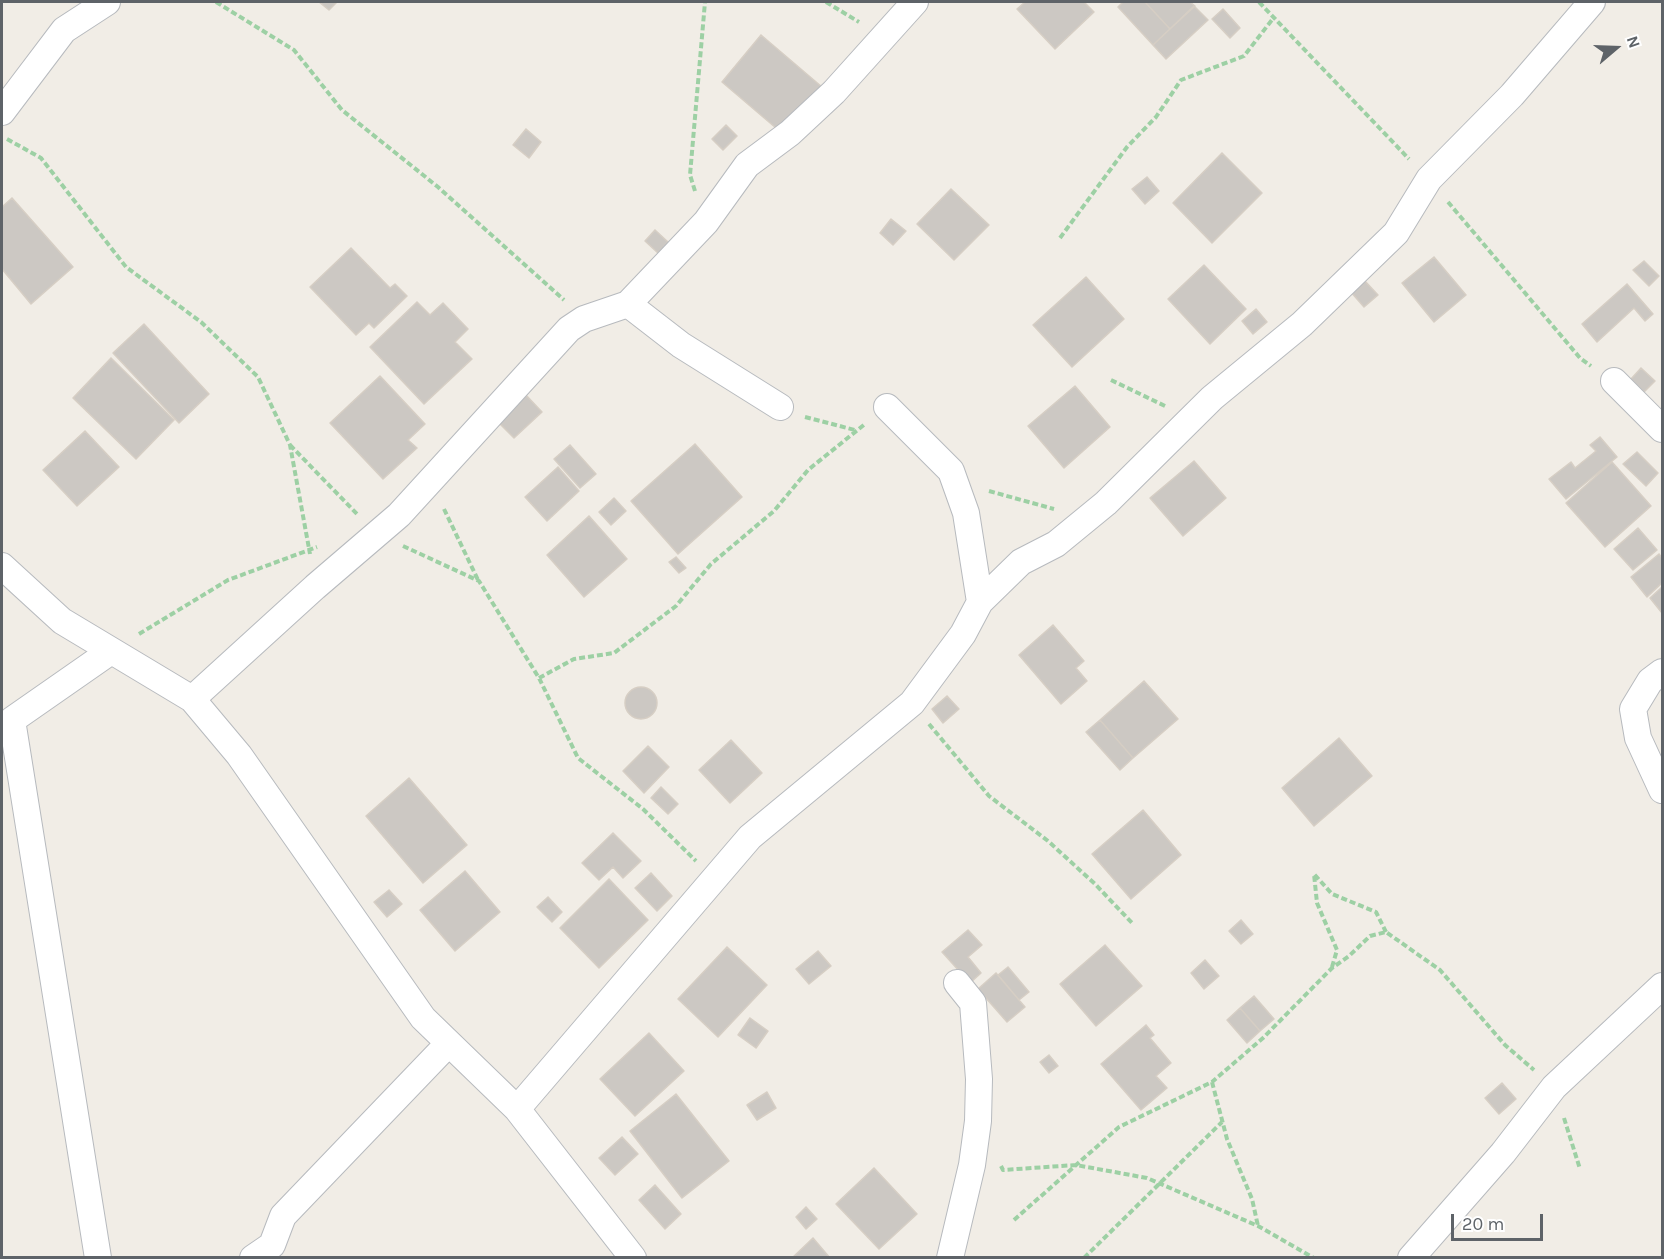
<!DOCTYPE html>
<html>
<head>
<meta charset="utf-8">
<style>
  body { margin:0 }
  #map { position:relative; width:1664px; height:1259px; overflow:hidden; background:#f1ede6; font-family:Karla,sans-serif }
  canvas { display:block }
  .frame { position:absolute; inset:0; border:3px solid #5e6368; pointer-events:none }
  .north { position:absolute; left:1586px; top:18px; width:60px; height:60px; -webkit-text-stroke:4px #fff; paint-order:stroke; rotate:71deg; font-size:16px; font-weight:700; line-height:24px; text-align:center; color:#5e6368 }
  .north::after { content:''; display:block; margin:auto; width:21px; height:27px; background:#5e6368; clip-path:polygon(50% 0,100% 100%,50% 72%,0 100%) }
  .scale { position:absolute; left:1451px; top:1214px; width:92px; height:27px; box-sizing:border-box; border:3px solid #5e6368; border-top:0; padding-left:8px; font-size:18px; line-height:21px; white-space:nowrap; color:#5e6368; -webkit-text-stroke:4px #fff; paint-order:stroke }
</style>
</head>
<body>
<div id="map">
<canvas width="1664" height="1259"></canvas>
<div class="frame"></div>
<div class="north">N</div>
<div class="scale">20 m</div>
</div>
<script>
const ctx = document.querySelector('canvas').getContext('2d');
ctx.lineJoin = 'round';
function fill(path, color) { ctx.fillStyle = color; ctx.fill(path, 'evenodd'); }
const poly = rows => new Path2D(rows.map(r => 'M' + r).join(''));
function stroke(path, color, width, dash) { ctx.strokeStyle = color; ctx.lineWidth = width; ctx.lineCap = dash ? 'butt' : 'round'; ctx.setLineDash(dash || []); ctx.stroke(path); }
const building = poly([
  [319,2,337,2,329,10,319,2],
  [1025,2,1084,2,1094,12,1055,49,1017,9,1025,2],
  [1123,2,1145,2,1170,29,1153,45,1118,7,1123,2],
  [1145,2,1190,2,1195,6,1170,29,1145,2],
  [1194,6,1208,20,1166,59,1153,45,1194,6],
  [1223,9,1240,28,1230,38,1212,19,1223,9],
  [761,35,822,87,783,134,722,82,761,35],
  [726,125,737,136,723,150,712,139,726,125],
  [526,129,541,142,529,158,513,145,526,129],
  [1222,153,1262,193,1212,243,1173,203,1222,153],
  [1147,177,1159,191,1145,204,1132,189,1147,177],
  [951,189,989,225,954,260,917,224,951,189],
  [12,198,73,267,31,304,2,269,2,207,12,198],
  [891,219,906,231,893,245,880,233,891,219],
  [655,230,668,242,658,253,645,241,655,230],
  [351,248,390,288,395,284,407,296,374,328,369,323,356,335,310,287,351,248],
  [1434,257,1466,295,1434,322,1402,283,1434,257],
  [1644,261,1659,276,1649,286,1633,270,1644,261],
  [1204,265,1246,309,1210,344,1168,299,1204,265],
  [1086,277,1124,319,1072,367,1033,325,1086,277],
  [1364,280,1378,295,1364,307,1350,291,1364,280],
  [1627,284,1653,314,1645,321,1634,308,1597,342,1582,324,1627,284],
  [417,302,430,315,443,303,468,329,455,342,472,359,424,404,370,347,417,302],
  [1256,309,1267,322,1253,334,1242,321,1256,309],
  [144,324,209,394,179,423,113,353,144,324],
  [111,358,174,420,136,459,73,398,111,358],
  [1641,368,1655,381,1644,392,1631,379,1641,368],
  [380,376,425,424,408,440,417,448,383,479,330,423,380,376],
  [1075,386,1110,427,1064,468,1028,426,1075,386],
  [525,394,542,412,514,438,497,421,525,394],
  [85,431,119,467,77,506,43,470,85,431],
  [1600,437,1617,457,1566,499,1549,479,1571,462,1575,468,1596,451,1590,445,1600,437],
  [695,444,742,497,678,554,631,501,695,444],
  [570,445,596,474,580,488,554,459,570,445],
  [1637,452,1658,473,1646,486,1623,464,1637,452],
  [1194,461,1226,498,1183,536,1150,498,1194,461],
  [1612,462,1651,506,1605,547,1566,503,1612,462],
  [558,467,579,491,547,521,525,497,558,467],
  [614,498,626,511,611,525,599,512,614,498],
  [589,516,627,559,584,597,547,555,589,516],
  [1638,528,1657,550,1633,570,1614,549,1638,528],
  [1659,554,1662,558,1662,583,1647,597,1631,577,1659,554],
  [676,557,686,568,679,573,669,562,676,557],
  [1662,587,1662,613,1650,598,1662,587],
  [1053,625,1084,661,1076,668,1087,681,1061,704,1019,655,1053,625],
  [1144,681,1178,719,1133,758,1100,720,1144,681],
  '625 703a16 16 0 1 1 32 0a16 16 0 1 1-32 0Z',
  [947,696,959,709,943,723,932,709,947,696],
  [1100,720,1133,758,1120,770,1086,732,1100,720],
  [1339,738,1372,776,1314,826,1282,788,1339,738],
  [731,740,762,773,730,803,699,770,731,740],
  [648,746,669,767,644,793,623,771,648,746],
  [409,778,467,845,423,883,366,816,409,778],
  [661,787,678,804,668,814,651,798,661,787],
  [1143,810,1181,855,1131,899,1092,854,1143,810],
  [613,833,641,861,623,878,613,867,599,880,582,863,613,833],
  [465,871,500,912,455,951,420,910,465,871],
  [651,873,672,896,657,911,635,888,651,873],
  [609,879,648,920,599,968,560,928,609,879],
  [389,890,402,904,387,917,374,902,389,890],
  [548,897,562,912,552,922,537,907,548,897],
  [1241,920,1253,934,1241,944,1229,931,1241,920],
  [968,930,982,945,968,957,981,973,970,983,942,952,968,930],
  [1105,945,1142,986,1096,1026,1060,984,1105,945],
  [727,947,767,985,718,1037,678,999,727,947],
  [818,951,831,966,809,984,796,969,818,951],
  [1205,960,1219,976,1204,989,1191,973,1205,960],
  [1008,967,1029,992,1019,1000,998,975,1008,967],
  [996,973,1025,1007,1007,1022,978,989,996,973],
  [1254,996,1274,1019,1260,1031,1240,1008,1254,996],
  [1240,1008,1260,1031,1247,1043,1227,1020,1240,1008],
  [750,1018,768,1031,756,1048,738,1035,750,1018],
  [1146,1025,1154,1035,1150,1038,1171,1063,1156,1076,1167,1088,1141,1110,1101,1064,1146,1025],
  [649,1033,684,1071,635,1116,600,1079,649,1033],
  [1049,1055,1058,1066,1049,1073,1040,1062,1049,1055],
  [1502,1083,1516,1099,1499,1114,1485,1098,1502,1083],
  [767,1092,776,1108,757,1120,747,1105,767,1092],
  [676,1094,729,1161,682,1198,630,1131,676,1094],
  [622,1137,638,1154,615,1175,599,1158,622,1137],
  [874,1168,917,1214,879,1249,836,1204,874,1168],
  [655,1185,681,1214,665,1229,639,1200,655,1185],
  [806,1207,817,1219,806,1229,796,1217,806,1207],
  [813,1238,830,1258,792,1258,813,1238]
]);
fill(building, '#ccc8c3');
stroke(building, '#d6cec4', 1.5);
const street = poly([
  [2,112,64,30,107,2],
  [628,304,706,222,747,165,790,133,834,92,915,2],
  [1614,381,1662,429],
  [887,407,951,471,966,513,980,602],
  [2,566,62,621,192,699],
  [1662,672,1650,681,1633,709,1638,738,1662,790],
  [517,1109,750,837,912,703,963,634,980,602,1021,562,1056,544,1106,503,1212,398,1302,324,1396,233,1429,179,1512,95,1592,2],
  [98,1258,12,720,111,651],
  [253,1258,272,1245,283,1216,448,1044],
  [633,1258,517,1109,423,1018,239,755,192,699,315,587,399,515,569,329,584,319,628,304,681,345,780,407],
  [950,1258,972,1165,978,1121,979,1079,973,1003,957,983],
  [1411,1258,1503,1153,1554,1087,1662,986]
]);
stroke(street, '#b7babe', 28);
stroke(poly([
  [216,2,294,50,342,110,438,187,564,300],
  [826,2,859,22],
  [1259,2,1409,159],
  [7,139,41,158,126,267,201,322,258,377,290,445,310,554],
  [695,191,690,175,705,2],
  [1448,202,1580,358,1591,366],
  [1060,238,1127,147,1156,117,1181,80,1244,56,1275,16],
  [1111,380,1165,406],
  [805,417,855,430],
  [290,445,358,515],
  [989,491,1054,509],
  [444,509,478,580],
  [403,546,479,581,539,678,578,758,643,809,696,861],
  [139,634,228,580,317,547],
  [539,678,574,659,614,653,676,606,711,564,774,511,808,470,865,424],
  [929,724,989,796,1048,841,1095,884,1133,924],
  [1332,967,1337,950,1317,903,1314,874,1332,894,1376,912,1386,932],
  [1212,1082,1227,1139,1252,1199,1258,1226],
  [1564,1118,1580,1169],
  [1001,1166,1003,1170,1076,1165,1147,1178,1258,1226,1314,1258],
  [1014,1220,1119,1127,1212,1082,1263,1038,1332,968,1349,956,1370,936,1386,932,1440,970,1505,1045,1534,1070],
  [1084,1258,1222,1122]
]), '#9dd0a4', 4, [6, 3]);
stroke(street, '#fff', 26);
</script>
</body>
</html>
